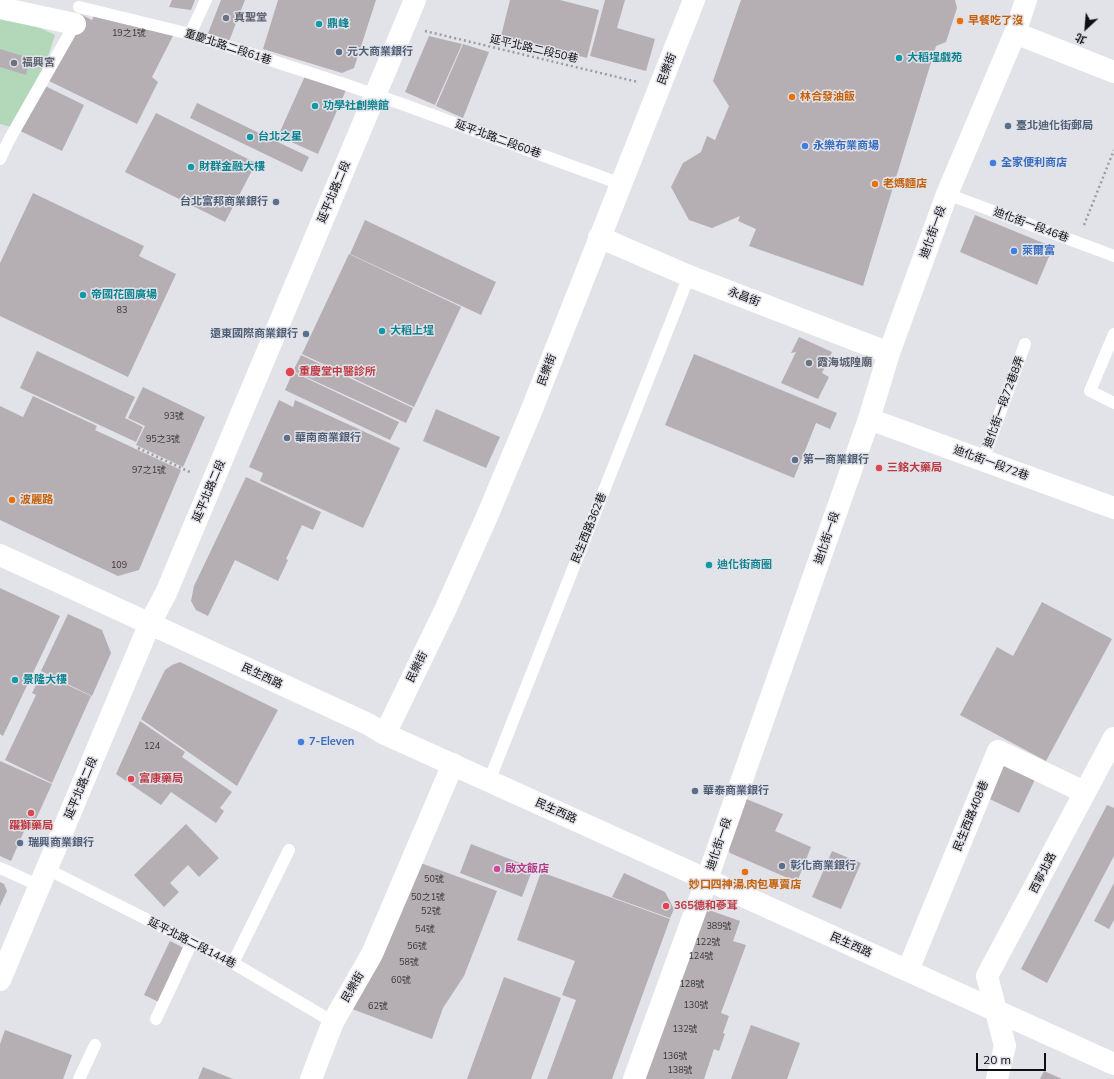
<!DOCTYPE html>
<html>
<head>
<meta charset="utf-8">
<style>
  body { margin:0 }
  #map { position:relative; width:1114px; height:1079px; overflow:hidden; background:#e2e2e9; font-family:Mulish,"Noto Sans TC",sans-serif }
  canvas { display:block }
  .north { position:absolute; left:1066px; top:8px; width:40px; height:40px; -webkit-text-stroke:3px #e2e2e9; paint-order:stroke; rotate:206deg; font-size:11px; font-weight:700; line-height:16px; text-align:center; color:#0f0f11 }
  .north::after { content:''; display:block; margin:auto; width:14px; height:18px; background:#0f0f11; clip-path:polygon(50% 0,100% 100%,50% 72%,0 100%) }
  .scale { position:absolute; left:976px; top:1053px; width:70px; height:18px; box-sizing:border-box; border:2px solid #0f0f11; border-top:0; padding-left:5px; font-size:12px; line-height:14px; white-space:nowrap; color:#0f0f11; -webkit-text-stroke:3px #e2e2e9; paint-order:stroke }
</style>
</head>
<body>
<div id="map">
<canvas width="1114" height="1079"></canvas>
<div class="north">北</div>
<div class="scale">20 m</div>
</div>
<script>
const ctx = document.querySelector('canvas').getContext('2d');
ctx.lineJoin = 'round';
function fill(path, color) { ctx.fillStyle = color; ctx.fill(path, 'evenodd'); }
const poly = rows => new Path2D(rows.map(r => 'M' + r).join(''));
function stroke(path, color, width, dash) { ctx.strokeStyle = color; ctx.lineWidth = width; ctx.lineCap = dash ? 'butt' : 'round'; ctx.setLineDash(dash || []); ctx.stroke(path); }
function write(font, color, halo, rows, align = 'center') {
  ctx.font = font + ' Mulish,"Noto Sans TC",sans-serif'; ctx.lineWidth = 3; ctx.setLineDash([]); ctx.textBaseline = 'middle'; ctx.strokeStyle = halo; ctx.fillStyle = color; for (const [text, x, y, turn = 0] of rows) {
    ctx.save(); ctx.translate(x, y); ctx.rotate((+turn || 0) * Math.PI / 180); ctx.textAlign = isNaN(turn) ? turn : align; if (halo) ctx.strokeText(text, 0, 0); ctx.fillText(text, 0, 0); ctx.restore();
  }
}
fill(poly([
  [0,18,34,25,55,35,46,63,15,128,0,124]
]), '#b2d8b9');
fill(poly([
  [172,0,195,0,191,10,169,7],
  [221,0,245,0,228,44,207,36],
  [278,0,376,0,354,68,342,73,263,49],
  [510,0,560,0,599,10,587,58,501,36],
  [605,0,625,0,617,28,655,39,646,71,590,56],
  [741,0,955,0,957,8,946,42,936,46,863,286,749,246,756,229,738,221,740,216,712,228,689,220,671,187,683,163,701,152,707,136,715,140,729,106,713,81],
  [98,7,174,34,152,77,158,82,137,124,47,80,80,14,92,20],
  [429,36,462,44,435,105,405,92],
  [463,44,489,52,463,118,436,106],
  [0,49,30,58,26,75,0,67],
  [305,76,346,90,318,154,278,136],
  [37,82,84,105,62,151,14,128],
  [197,103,309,157,302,172,190,118],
  [156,113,256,163,225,222,125,172],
  [33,193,144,246,139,256,176,274,128,377,0,316,0,263],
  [975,215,1053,247,1037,285,960,252],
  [365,220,496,282,481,315,350,254],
  [349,254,461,307,414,407,302,354],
  [799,337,832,352,822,373,829,377,818,399,781,383,796,352,791,353],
  [37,351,135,397,125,418,143,427,136,442,20,388],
  [694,354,837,413,830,429,816,423,794,478,665,425],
  [301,355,413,408,406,423,293,371],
  [293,372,399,422,390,440,285,390],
  [143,387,205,417,183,467,136,445,145,426,128,418],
  [33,396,97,426,95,430,181,470,139,570,118,576,0,520,0,406,23,417],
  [279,400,293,407,295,400,400,448,363,528,260,481,263,473,249,467],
  [436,409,500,437,486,468,423,441],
  [246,477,321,512,313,530,302,525,286,559,288,560,278,581,235,560,208,616,196,610,191,601,194,586],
  [0,588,60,616,3,736,0,734],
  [1042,602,1112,639,1046,761,960,715,997,647,1013,656],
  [68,614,102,630,111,653,92,696,41,671],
  [180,662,278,710,237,786,141,719,165,670,172,665],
  [42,673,91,696,52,783,5,760,36,695,32,693],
  [140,721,185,752,182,757,232,792,220,808,224,811,216,823,171,792,161,805,116,774],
  [998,750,1040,769,1019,813,977,793],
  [0,761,52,784,31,830,26,827,11,861,0,856],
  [739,796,783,814,775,831,811,847,797,882,730,853,721,839],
  [1107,805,1114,808,1114,856,1047,983,1021,969],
  [186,824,219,858,199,877,188,865,170,883,179,892,164,907,134,875],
  [471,844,533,868,522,897,460,873],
  [832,851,861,863,841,909,812,897],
  [415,861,497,891,464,976,443,1008,432,1039,344,1006],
  [541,872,670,919,612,1079,547,1079,576,1000,562,995,575,961,517,940],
  [624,873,665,892,674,909,670,918,612,897],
  [0,882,4,884,7,891,0,906],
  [1114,883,1114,920,1109,929,1094,921],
  [709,910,740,921,733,941,746,945,721,1013,729,1016,723,1033,725,1034,719,1051,714,1049,704,1079,639,1079,697,917],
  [170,941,186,949,161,1003,144,995],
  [504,977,561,998,531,1079,467,1079],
  [751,1025,800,1043,787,1079,731,1079],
  [5,1030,72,1055,63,1079,0,1079,0,1044],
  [203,1067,233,1079,198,1079],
  [1044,1071,1062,1079,1040,1079]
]), '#b5afb4');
stroke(poly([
  [425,31,638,82],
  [1084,225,1114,150],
  [138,448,192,473]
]), '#9b9ba1', 2.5, [2, 3]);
stroke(poly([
  [79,7,190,34,350,86,402,104,621,184],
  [190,34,206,0],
  [0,159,9,140,75,24,76,20],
  [947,194,1114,256],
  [1114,334,1090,391,1114,403],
  [983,460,1025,344],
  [489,781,689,276],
  [0,868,40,886],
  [47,869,233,963,333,1022],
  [233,963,289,850],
  [156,1019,192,942],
  [79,1079,95,1045]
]), '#fff', 12);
stroke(poly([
  [0,8,75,24],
  [1015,33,1114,72],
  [599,237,689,276,889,353],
  [869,419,1114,508],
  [385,734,446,608,485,521,530,414,694,0],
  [908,970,998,751,1084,792],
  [311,1079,333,1022,372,954,453,764],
  [634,1079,707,879,869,419,889,353,947,194,1015,33,1026,0],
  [997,1079,1005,1046,987,976,1114,738]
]), '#fff', 22);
stroke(poly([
  [0,555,368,724,385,734,1114,1064],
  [0,980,150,623,166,593,415,0]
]), '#fff', 22);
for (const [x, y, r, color] of [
  [226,18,4,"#6b7280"],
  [960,21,4,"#e8710a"],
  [319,24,4,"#0f9aa8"],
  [339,52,4,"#5c6f8a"],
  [899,58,4,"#0f9aa8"],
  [14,63,4,"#6b7280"],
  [792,97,4,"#e8710a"],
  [315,106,4,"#0f9aa8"],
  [1008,126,4,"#5c6f8a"],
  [250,137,4,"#0f9aa8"],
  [805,146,4,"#3f7fe0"],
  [993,163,4,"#3f7fe0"],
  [191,167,4,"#0f9aa8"],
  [875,184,4,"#e8710a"],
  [276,202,4,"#5c6f8a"],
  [1014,251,4,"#3f7fe0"],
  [83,295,4,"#0f9aa8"],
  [382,331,4,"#0f9aa8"],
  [306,334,4,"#5c6f8a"],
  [809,363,4,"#6b7280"],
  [290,372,5,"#e0444e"],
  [287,438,4,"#5c6f8a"],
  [795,460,4,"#5c6f8a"],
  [879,468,4,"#e0444e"],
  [12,500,4,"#e8710a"],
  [709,565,4,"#0f9aa8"],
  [15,680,4,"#0f9aa8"],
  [301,742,4,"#3f7fe0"],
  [131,779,4,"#e0444e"],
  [695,791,4,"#5c6f8a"],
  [31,813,4,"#e0444e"],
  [20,843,4,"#5c6f8a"],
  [782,866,4,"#5c6f8a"],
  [497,869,4,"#d1479c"],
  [745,872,4,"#e8710a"],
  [666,906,4,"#e0444e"]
]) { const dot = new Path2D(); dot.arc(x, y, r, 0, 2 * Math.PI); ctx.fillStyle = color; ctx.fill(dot); stroke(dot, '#e2e2e9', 1.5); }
write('9px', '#38373a', null, [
  ["19之1號",129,33],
  ["83",122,310],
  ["93號",174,416],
  ["95之3號",163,439],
  ["97之1號",149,470],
  ["109",119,565],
  ["124",152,746],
  ["50號",434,879],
  ["50之1號",428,897],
  ["52號",431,911],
  ["389號",719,926],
  ["54號",425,929],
  ["122號",708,942],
  ["56號",417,946],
  ["124號",701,956],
  ["58號",409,962],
  ["60號",401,980],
  ["128號",692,984],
  ["130號",696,1005],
  ["62號",378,1006],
  ["132號",685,1029],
  ["136號",675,1056],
  ["138號",680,1070]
]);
write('bold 11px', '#5b616d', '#e2e2e9', [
  ["真聖堂",234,18],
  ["福興宮",22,63],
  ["霞海城隍廟",817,363]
], 'left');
write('bold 11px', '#c56008', '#e2e2e9', [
  ["早餐吃了沒",968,21],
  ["林合發油飯",800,97],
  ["老媽麵店",883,184],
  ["波麗路",20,500],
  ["妙口四神湯.肉包專賣店",745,885,"center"]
], 'left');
write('bold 11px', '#0d838f', '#e2e2e9', [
  ["鼎峰",327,24],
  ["大稻埕戲苑",907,58],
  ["功學社創樂館",323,106],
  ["台北之星",258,137],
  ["財群金融大樓",199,167],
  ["帝國花園廣場",91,295],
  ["大稻上埕",390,331],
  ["迪化街商圈",717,565],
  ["景隆大樓",23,680]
], 'left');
write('11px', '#0f0f11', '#e2e2e9', [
  ["重慶北路二段61巷",228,47,18],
  ["延平北路二段50巷",534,49,13],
  ["民樂街",667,69,-69],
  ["延平北路二段60巷",498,139,20],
  ["延平北路二段",334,192,-67],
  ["迪化街一段46巷",1031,225,20],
  ["迪化街一段",933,232,-70],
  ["永昌街",744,297,21],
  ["民樂街",547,370,-69],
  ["迪化街一段72巷8弄",1004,402,-70],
  ["迪化街一段72巷",991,463,20],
  ["延平北路二段",209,491,-67],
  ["民生西路362巷",589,528,-68],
  ["迪化街一段",827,538,-71],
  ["民樂街",417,667,-64],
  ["民生西路",262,676,25],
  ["延平北路二段",81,788,-67],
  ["民生西路",556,811,24],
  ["民生西路408巷",971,816,-68],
  ["迪化街一段",719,844,-71],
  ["西寧北路",1043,873,-63],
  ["延平北路二段144巷",192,943,27],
  ["民生西路",851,945,24],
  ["民樂街",353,987,-60]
]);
write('bold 11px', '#4e5e75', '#e2e2e9', [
  ["元大商業銀行",347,52],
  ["臺北迪化街郵局",1016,126],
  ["台北富邦商業銀行",268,202,"right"],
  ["遠東國際商業銀行",298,334,"right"],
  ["華南商業銀行",295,438],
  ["第一商業銀行",803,460],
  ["華泰商業銀行",703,791],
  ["瑞興商業銀行",28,843],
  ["彰化商業銀行",790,866]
], 'left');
write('bold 11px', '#366cbe', '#e2e2e9', [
  ["永樂布業商場",813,146],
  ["全家便利商店",1001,163],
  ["萊爾富",1022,251],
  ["7-Eleven",309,742]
], 'left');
write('bold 11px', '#be3a42', '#e2e2e9', [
  ["重慶堂中醫診所",299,372],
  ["三銘大藥局",887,468],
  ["富康藥局",139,779],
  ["躍獅藥局",31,826,"center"],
  ["365德和蔘茸",674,906]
], 'left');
write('bold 11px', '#b23c85', '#e2e2e9', [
  ["啟文飯店",505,869]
], 'left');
</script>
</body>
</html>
